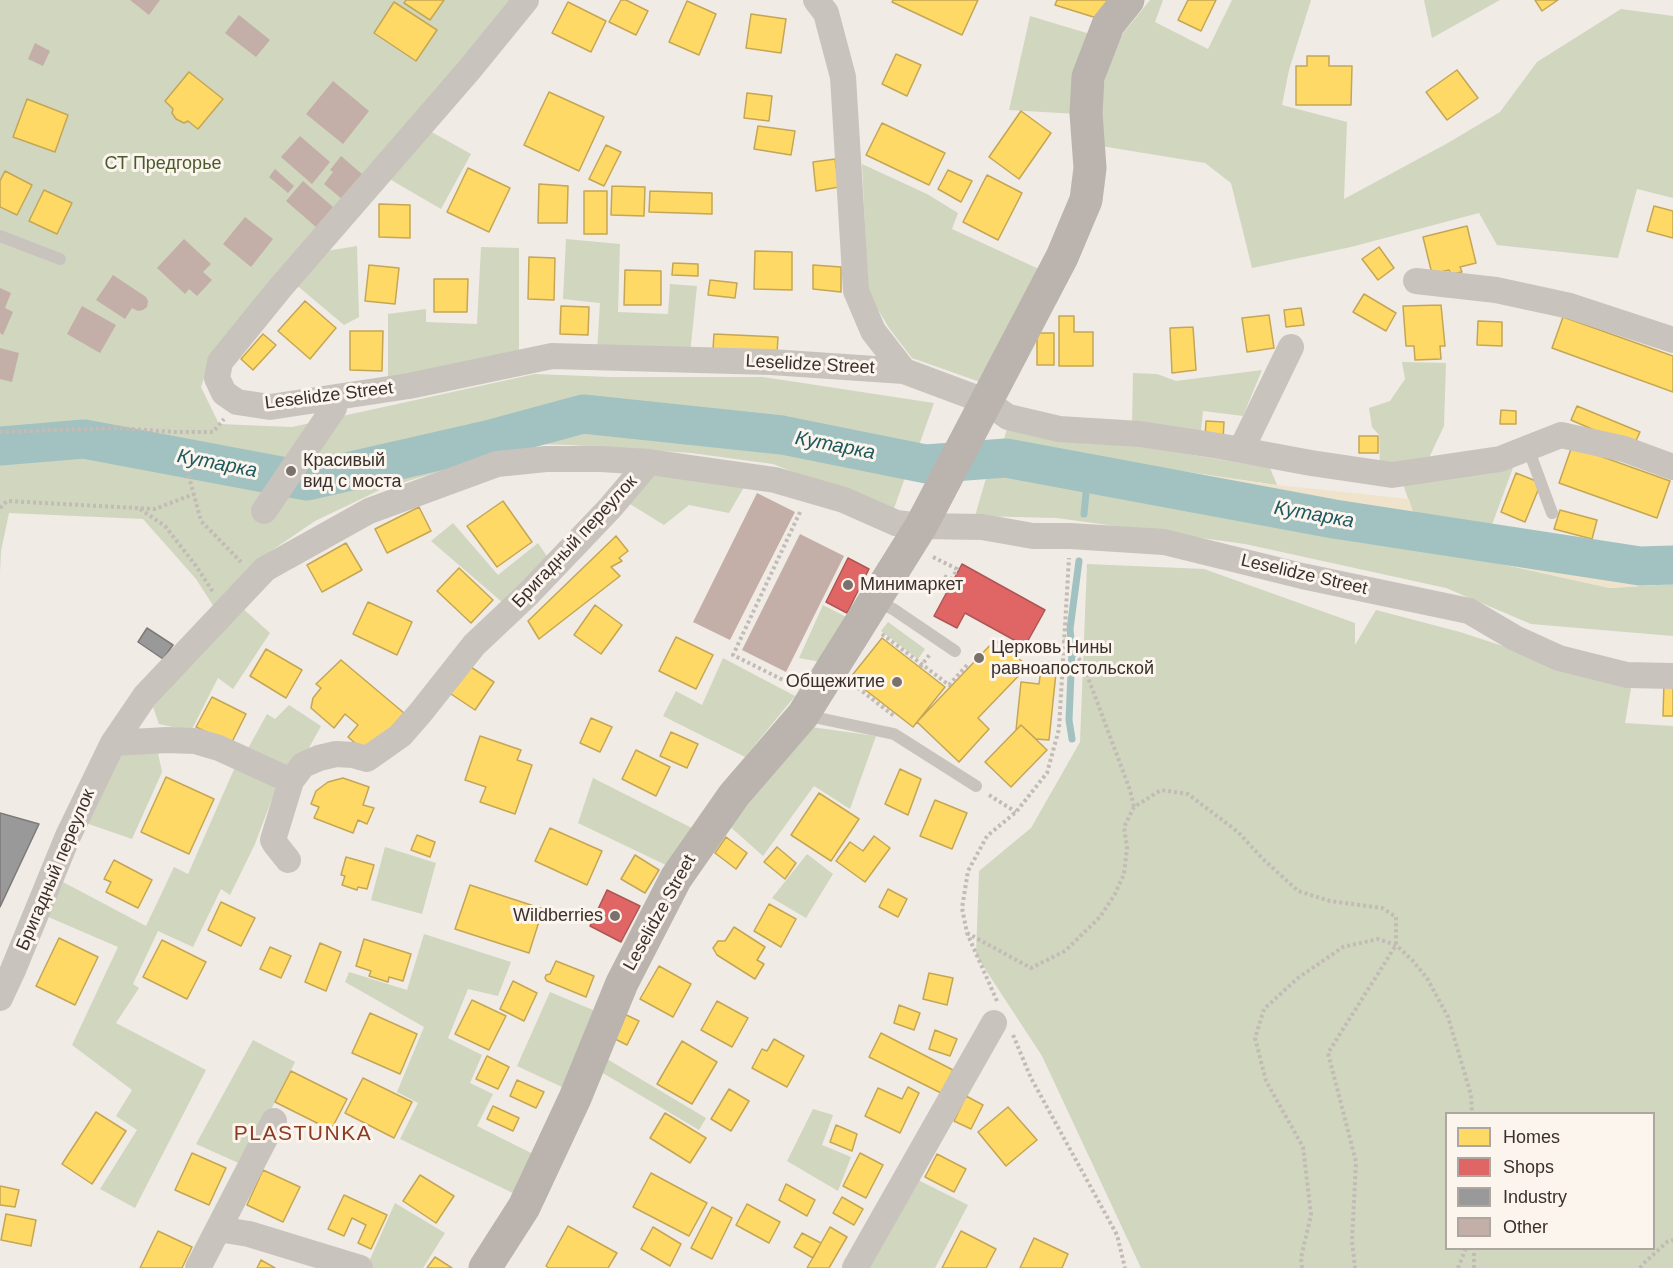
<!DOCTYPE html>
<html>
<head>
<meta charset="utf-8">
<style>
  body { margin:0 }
  #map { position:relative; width:1673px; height:1268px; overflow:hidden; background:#f0ebe5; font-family:Arial,sans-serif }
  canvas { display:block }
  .legend { position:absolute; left:1445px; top:1112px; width:210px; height:138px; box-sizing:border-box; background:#fbf5ee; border:2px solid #aea6a0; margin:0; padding:8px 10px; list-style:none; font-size:18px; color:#3b302b }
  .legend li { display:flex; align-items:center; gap:12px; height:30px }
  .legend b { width:30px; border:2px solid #aea6a0 }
</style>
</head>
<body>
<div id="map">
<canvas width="1673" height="1268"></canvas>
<ul class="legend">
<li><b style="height:16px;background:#ffd966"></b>Homes</li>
<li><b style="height:16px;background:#e06666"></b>Shops</li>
<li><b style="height:16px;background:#999"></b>Industry</li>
<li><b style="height:16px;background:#c3afa7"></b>Other</li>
</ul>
</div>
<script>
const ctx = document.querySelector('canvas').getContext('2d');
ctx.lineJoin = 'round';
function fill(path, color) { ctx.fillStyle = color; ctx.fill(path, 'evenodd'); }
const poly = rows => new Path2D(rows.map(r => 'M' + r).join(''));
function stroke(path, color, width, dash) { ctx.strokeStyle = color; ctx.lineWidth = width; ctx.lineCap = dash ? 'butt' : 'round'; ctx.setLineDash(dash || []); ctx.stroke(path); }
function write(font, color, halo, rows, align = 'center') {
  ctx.font = font + ' Arial,sans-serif'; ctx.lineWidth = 6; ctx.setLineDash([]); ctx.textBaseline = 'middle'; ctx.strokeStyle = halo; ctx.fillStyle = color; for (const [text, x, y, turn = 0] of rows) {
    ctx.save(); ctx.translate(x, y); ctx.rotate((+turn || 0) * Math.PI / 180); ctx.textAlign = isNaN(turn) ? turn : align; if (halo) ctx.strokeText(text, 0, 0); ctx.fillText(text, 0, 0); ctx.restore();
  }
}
fill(poly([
  [0,0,520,0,210,361,201,387,219,424,292,427,535,374,610,377,763,377,934,403,918,448,857,432,549,410,320,462,273,459,89,433,0,437],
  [1150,0,1163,0,1155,22,1208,49,1232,0,1311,0,1289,70,1282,105,1347,122,1344,199,1446,144,1500,112,1537,62,1621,9,1673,16,1673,198,1637,189,1618,258,1497,245,1479,213,1351,247,1252,268,1231,183,1205,163,1101,146,1101,97,1112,47],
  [1424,0,1500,0,1432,38],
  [1030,16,1100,37,1077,114,1009,110],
  [428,130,471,154,441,209,386,177],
  [862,164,927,194,958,213,952,229,1041,270,983,383,912,358,889,328,868,293],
  [566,239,620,244,618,312,668,314,670,284,697,286,690,354,597,352,600,303,563,299],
  [357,246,359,317,344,325,294,283,320,252],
  [481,247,519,248,519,355,388,382,388,314,426,309,426,322,477,324],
  [1402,362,1446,363,1444,426,1427,462,1380,468,1379,435,1372,427,1369,408,1390,401,1405,379],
  [1262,370,1243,416,1203,411,1200,440,1132,428,1133,373,1157,374,1176,381],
  [580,420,775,444,907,472,893,511,773,464,691,453,570,445,533,444,384,488,315,521,265,555,214,607,196,579,143,519,9,513,1,551,0,573,0,458,81,452,154,470,250,484,295,497,344,482],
  [1008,424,1270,468,1277,485,1146,466,1002,447],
  [1514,465,1489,533,1416,522,1403,484],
  [653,467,747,482,729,513,689,505,664,525,625,501],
  [989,468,1014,470,1442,551,1610,588,1673,584,1673,636,1531,624,1446,588,1245,544,1057,518,975,516],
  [453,523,498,575,538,543,548,558,502,602,431,541],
  [1087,564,1204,569,1355,623,1355,645,1376,610,1460,632,1631,688,1625,723,1673,726,1673,1268,1141,1268,1042,1056,976,955,979,871,1031,828,1080,742],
  [1446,1114,1654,1114,1654,1248,1446,1248],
  [823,605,852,620,826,663,799,658],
  [240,606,270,633,233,689,218,678,191,731,159,724,153,707,219,623],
  [888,622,925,649,918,659,881,631],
  [723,658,795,696,745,757,663,716,676,691,702,705],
  [289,705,321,726,304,757,287,768,246,752,267,714,275,719],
  [804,726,876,736,850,809,814,786,763,856,727,824],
  [157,748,162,772,132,839,83,822,117,749],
  [235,767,276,788,255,844,230,895,221,889,193,947,158,931,133,984,139,988,116,1023,206,1070,135,1208,100,1189,137,1130,116,1116,132,1090,72,1045,118,947,46,916,63,882,146,926,174,867,188,874],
  [593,778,692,828,670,867,578,823],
  [385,847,436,863,422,914,371,900],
  [807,854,833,874,806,918,772,898],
  [424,934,511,962,498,996,468,989,448,1038,482,1055,470,1083,493,1094,477,1126,535,1155,517,1195,400,1139,418,1103,397,1092,424,1027,345,982,349,972,407,990],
  [550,992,598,1012,564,1088,517,1066],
  [253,1040,295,1062,243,1165,196,1144],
  [597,1053,706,1118,699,1130,591,1066],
  [813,1109,833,1115,822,1145,851,1157,838,1191,787,1161],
  [914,1178,968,1205,935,1268,865,1268],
  [395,1203,445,1233,423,1268,373,1268,367,1266]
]), '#d1d6bf');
fill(poly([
  [616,400,857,432,918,448,1002,447,1146,466,1277,485,1409,499,1416,522,1641,558,1673,557,1673,584,1610,588,1442,551,1014,471,907,472,775,444,580,420,344,482,295,497,250,484,154,470,81,452,0,458,0,437,89,433,273,459,320,462,549,410]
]), '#efe3cc');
const homes = poly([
  [406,0,444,0,430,20,404,3,406,0],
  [621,0,626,0,648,11,636,35,609,22,621,0],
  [893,0,978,0,962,35,892,2,893,0],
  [1057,0,1109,0,1103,20,1055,5,1057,0],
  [1188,0,1216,0,1201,31,1178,20,1188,0],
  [1535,0,1558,0,1542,11,1535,0],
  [687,1,716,14,699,55,669,42,687,1],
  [394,2,437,30,416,61,374,33,394,2],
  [568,2,606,21,591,52,552,33,568,2],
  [751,14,786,19,781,53,746,48,751,14],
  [896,54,921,65,907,96,882,84,896,54],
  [1307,56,1329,56,1329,66,1352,66,1351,105,1296,105,1296,66,1307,66,1307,56],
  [1457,70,1478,98,1447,120,1426,92,1457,70],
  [189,72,223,99,198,129,188,121,184,123,176,119,172,113,173,109,165,101,189,72],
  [549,92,604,117,579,171,524,145,549,92],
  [747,93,772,96,769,121,744,118,747,93],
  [27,99,68,115,55,152,13,137,27,99],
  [1021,111,1051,133,1019,179,989,157,1021,111],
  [882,123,945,153,929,185,866,155,882,123],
  [758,126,795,131,791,155,754,149,758,126],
  [606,145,621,152,604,186,589,179,606,145],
  [835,159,839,187,816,191,813,162,835,159],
  [468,168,510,188,489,232,447,212,468,168],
  [948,170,972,181,961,202,938,189,948,170],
  [5,171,32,185,17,215,0,207,0,181,5,171],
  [987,175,1022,193,998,240,963,222,987,175],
  [539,184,568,186,567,223,538,223,539,184],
  [612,186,645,187,644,216,611,215,612,186],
  [44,190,72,203,57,234,29,221,44,190],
  [584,191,607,191,607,234,584,234,584,191],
  [650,191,712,193,712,214,649,212,650,191],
  [379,204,410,205,410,238,379,237,379,204],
  [1654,206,1673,211,1673,238,1647,231,1654,206],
  [1467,226,1476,263,1460,267,1462,272,1451,274,1449,270,1432,274,1423,237,1467,226],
  [1379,247,1394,268,1378,280,1362,259,1379,247],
  [755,251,792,252,792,290,754,289,755,251],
  [529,257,555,258,554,300,528,299,529,257],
  [673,263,698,264,698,276,672,275,673,263],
  [369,265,399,268,395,304,365,301,369,265],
  [813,265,841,267,841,292,813,289,813,265],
  [625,270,661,271,661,305,624,305,625,270],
  [434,279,468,279,467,312,434,312,434,279],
  [710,280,737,283,735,298,708,295,710,280],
  [1364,294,1396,313,1386,331,1353,312,1364,294],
  [305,301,336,328,310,359,278,331,305,301],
  [1441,305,1445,346,1440,346,1441,359,1415,360,1414,346,1406,346,1403,306,1441,305],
  [561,306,589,307,588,335,560,334,561,306],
  [1301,308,1304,325,1286,327,1284,310,1301,308],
  [1269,315,1274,348,1247,352,1242,318,1269,315],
  [1059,316,1074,316,1074,332,1093,332,1093,366,1059,366,1059,316],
  [1563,317,1673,356,1673,392,1552,348,1563,317],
  [1478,321,1502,322,1502,346,1477,345,1478,321],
  [1193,327,1196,370,1172,373,1170,328,1193,327],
  [350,331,383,331,382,371,350,370,350,331],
  [1037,333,1054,333,1054,365,1037,365,1037,333],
  [263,334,276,345,253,370,241,359,263,334],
  [714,334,778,337,777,353,713,349,714,334],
  [1577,406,1640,432,1633,447,1571,420,1577,406],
  [1501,410,1516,411,1516,424,1500,424,1501,410],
  [1206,421,1224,422,1223,440,1205,439,1206,421],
  [1359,436,1378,436,1378,453,1359,453,1359,436],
  [1572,446,1670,481,1657,518,1559,483,1572,446],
  [1516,473,1541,483,1525,522,1501,512,1516,473],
  [503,501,532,542,497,567,467,526,503,501],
  [419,507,431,531,387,553,375,529,419,507],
  [1560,510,1597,520,1592,539,1554,529,1560,510],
  [616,536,628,551,619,558,622,561,611,567,620,576,539,639,528,621,616,536],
  [346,543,362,570,322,592,307,565,346,543],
  [459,568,493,600,471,623,437,591,459,568],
  [368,602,412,622,397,655,353,634,368,602],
  [595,605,622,625,601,654,574,635,595,605],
  [676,637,713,655,696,689,659,671,676,637],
  [882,638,945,687,913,727,850,678,882,638],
  [995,640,1028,666,978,718,989,729,959,762,917,722,995,640],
  [266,649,302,670,286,698,250,676,266,649],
  [341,660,404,713,368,754,348,737,358,725,345,714,334,728,311,708,313,698,321,688,316,684,341,660],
  [1042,662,1057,663,1049,740,1036,739,1021,725,1016,730,1021,682,1039,684,1042,662],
  [466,664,494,682,475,710,448,692,466,664],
  [1664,682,1673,682,1673,716,1663,716,1664,682],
  [212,697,246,714,231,744,196,727,212,697],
  [591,718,612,727,600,752,580,743,591,718],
  [1021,725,1047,750,1011,787,985,762,1021,725],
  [671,732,698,744,687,768,660,756,671,732],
  [480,736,521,750,517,760,532,765,515,814,480,802,486,787,465,780,480,736],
  [636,750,670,767,656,796,622,779,636,750],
  [900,769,921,779,908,815,885,804,900,769],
  [166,777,214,799,189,854,141,832,166,777],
  [343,778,369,787,363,805,374,808,367,824,358,820,353,833,314,818,319,807,311,804,316,791,328,782,343,778],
  [819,793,859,819,831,861,791,835,819,793],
  [935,800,967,813,952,849,920,836,935,800],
  [550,828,602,851,587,885,535,861,550,828],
  [417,835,435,842,430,857,411,850,417,835],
  [874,836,890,848,865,882,836,861,850,842,863,851,874,836],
  [726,837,747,853,736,869,715,853,726,837],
  [777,847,796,863,785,879,764,862,777,847],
  [635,855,659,870,645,893,621,879,635,855],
  [346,857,374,865,367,889,358,887,357,890,342,885,345,876,341,875,346,857],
  [114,860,152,880,138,908,106,892,111,882,104,879,114,860],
  [470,885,543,909,529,953,455,929,470,885],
  [888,889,907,899,898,917,879,907,888,889],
  [221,902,255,918,241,946,208,930,221,902],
  [769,904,796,919,781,947,754,931,769,904],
  [734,927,765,947,757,960,764,964,755,979,717,955,713,948,718,941,725,941,734,927],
  [59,938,98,957,75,1005,36,986,59,938],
  [364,939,411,954,403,981,389,977,388,982,369,976,371,971,356,966,364,939],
  [162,940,206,962,187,999,143,977,162,940],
  [320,943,341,952,326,991,305,982,320,943],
  [270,947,291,956,281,978,260,969,270,947],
  [556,961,594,976,586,997,547,981,545,978,546,975,550,974,556,961],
  [659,966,691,984,673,1017,640,999,659,966],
  [929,973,953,978,947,1005,923,999,929,973],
  [513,981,537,993,524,1021,500,1009,513,981],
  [472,1000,506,1016,489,1050,455,1034,472,1000],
  [717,1001,748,1018,732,1047,701,1030,717,1001],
  [899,1005,920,1013,914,1030,894,1023,899,1005],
  [618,1011,639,1021,627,1045,607,1035,618,1011],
  [370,1013,417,1034,400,1074,352,1053,370,1013],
  [935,1030,957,1039,950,1056,929,1049,935,1030],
  [881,1033,953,1070,941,1093,869,1057,881,1033],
  [774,1039,804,1056,787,1087,752,1068,762,1049,767,1051,774,1039],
  [682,1041,717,1062,692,1104,657,1084,682,1041],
  [487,1056,509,1067,498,1089,476,1079,487,1056],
  [291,1071,347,1099,331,1130,275,1102,291,1071],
  [363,1078,412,1102,394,1138,345,1113,363,1078],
  [517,1080,544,1092,536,1108,510,1096,517,1080],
  [908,1087,919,1093,900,1133,865,1116,878,1088,902,1099,908,1087],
  [729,1089,749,1101,731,1131,711,1119,729,1089],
  [966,1096,983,1105,971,1129,954,1121,966,1096],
  [493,1106,519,1118,513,1131,487,1119,493,1106],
  [1008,1107,1037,1140,1006,1166,978,1132,1008,1107],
  [96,1112,126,1131,92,1184,62,1164,96,1112],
  [665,1113,706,1138,690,1163,650,1138,665,1113],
  [836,1125,857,1134,852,1151,830,1142,836,1125],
  [192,1153,226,1168,209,1205,175,1190,192,1153],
  [860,1153,883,1165,866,1198,843,1186,860,1153],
  [937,1154,966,1169,954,1192,925,1177,937,1154],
  [263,1170,300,1187,283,1222,247,1205,263,1170],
  [651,1173,707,1203,689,1236,633,1207,651,1173],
  [420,1175,454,1196,436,1223,403,1201,420,1175],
  [786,1184,815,1200,807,1216,779,1200,786,1184],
  [0,1186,19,1190,15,1207,0,1205,0,1186],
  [344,1195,387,1215,371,1249,358,1243,366,1225,352,1218,344,1236,328,1229,344,1195],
  [842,1197,863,1209,854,1225,833,1213,842,1197],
  [747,1204,780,1222,769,1243,736,1225,747,1204],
  [712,1207,732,1218,712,1259,691,1248,712,1207],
  [6,1214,36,1220,31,1246,1,1240,6,1214],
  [568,1226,617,1253,608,1268,549,1268,546,1266,568,1226],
  [653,1227,681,1244,670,1266,641,1249,653,1227],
  [830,1227,847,1237,829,1268,807,1268,830,1227],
  [158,1231,192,1247,182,1268,140,1268,158,1231],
  [961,1231,996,1249,986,1268,942,1268,961,1231],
  [802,1233,821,1243,813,1258,794,1247,802,1233],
  [1034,1238,1068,1254,1062,1268,1020,1268,1034,1238],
  [435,1257,452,1268,427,1268,435,1257],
  [261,1260,275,1268,257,1268,261,1260]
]);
fill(homes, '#ffd966');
stroke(homes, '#c4a654', 1.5);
const shops = poly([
  [848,558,869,569,847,613,826,602,848,558],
  [962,564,1045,610,1025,646,965,613,957,628,934,616,962,564],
  [607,890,640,906,621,942,590,926,607,890]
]);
fill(shops, '#e06666');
stroke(shops, '#ae5654', 1.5);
const industry = poly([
  [147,628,173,645,163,659,138,642,147,628],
  [0,813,39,824,0,907,0,813]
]);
fill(industry, '#999');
stroke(industry, '#7d7a78', 1.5);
stroke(poly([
  [1084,514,1088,473],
  [1072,739,1069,720,1072,650,1070,629,1079,561]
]), '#a1c2c1', 7);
stroke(poly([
  [0,446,84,439,307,481,487,440,583,414,782,435,926,464,1006,458,1334,519,1640,566,1673,565]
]), '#a1c2c1', 39);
fill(poly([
  [130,0,160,0,149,15],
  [239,15,270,40,256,57,225,33],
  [35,43,50,51,43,66,28,59],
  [333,81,369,111,343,144,306,114],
  [300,136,330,162,312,184,281,157],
  [341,156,363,175,342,199,324,184,333,172,330,170],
  [275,169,294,186,288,193,269,177],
  [303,181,333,207,316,227,286,201],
  [245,217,273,239,251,267,223,244],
  [184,239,211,264,203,272,212,280,197,296,189,289,185,294,157,268],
  [113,275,146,297,148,301,147,307,143,310,138,311,132,308,125,319,96,300],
  [0,288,11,293,5,308,13,312,3,335,0,333],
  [82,306,116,325,100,353,67,334],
  [0,348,19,353,12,382,0,379],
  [757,493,795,512,730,640,693,622],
  [800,534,844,556,786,672,742,650]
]), '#c3afa7');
stroke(poly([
  [0,432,117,428,174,432,213,432,224,419],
  [184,458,201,521,241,562],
  [0,508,7,501,155,509,194,494],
  [140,509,165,526,196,566,213,592],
  [933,557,957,569,952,579],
  [944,576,953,580],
  [882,634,949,685,969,663],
  [1064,639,1083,664,1130,790,1134,807],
  [920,667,931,653],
  [853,684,894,716],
  [793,685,733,655,801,510],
  [989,795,1016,812],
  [967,933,1031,968,1065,951,1100,917,1115,894,1124,874,1127,848,1124,827,1134,807,1161,790,1188,794,1238,832,1263,859,1298,891,1330,901,1382,908,1396,917,1396,945,1328,1053,1356,1162,1352,1241,1355,1268],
  [997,1001,967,933,962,908,968,871,987,836,1016,812,1047,773,1059,729,1069,558],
  [1013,1035,1031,1078,1117,1235,1125,1268],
  [1302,1268,1301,1258,1311,1215,1303,1147,1266,1081,1255,1038,1264,1009,1298,978,1343,947,1378,939,1396,945,1412,960,1427,978,1448,1017,1471,1095,1472,1114],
  [1458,1268,1466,1248],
  [1474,1268,1474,1248],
  [1640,1268,1643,1264,1667,1242,1673,1240]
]), '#c2bbb6', 4, [3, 3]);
stroke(poly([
  [0,236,60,259],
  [1528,448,1552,513],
  [876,601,893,609,955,651],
  [804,715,894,734,976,786]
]), '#c9c3be', 12);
stroke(poly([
  [526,0,469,70,280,288,220,362,217,378,224,393,237,402,270,407,409,386,552,356,771,362,904,371,987,402,1008,417,1059,429,1140,434,1219,446,1311,463,1392,475,1500,459,1561,435,1624,449,1673,467],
  [816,0,826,13,843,77,856,291,873,331,904,371],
  [1416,281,1496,290,1570,306,1673,340],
  [1241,450,1291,347],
  [264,511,334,408],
  [113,743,167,740,195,741,219,748,291,781],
  [288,860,276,845,273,840,291,781,303,765,319,758,336,754,353,755,367,759,401,735,421,712,474,645,528,594,610,508,649,462],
  [0,998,13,970,68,836,113,743,145,696,265,569,369,511,497,464,546,459,601,459,649,462,775,480,844,500,896,523,921,526,982,527,1033,536,1070,536,1164,542,1302,576,1469,611,1515,638,1559,658,1627,675,1673,676],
  [218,1229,249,1234,360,1268],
  [198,1268,274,1121],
  [855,1268,994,1023]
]), '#c9c3be', 26);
stroke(poly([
  [485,1268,524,1207,575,1098,622,983,676,878,734,795,803,715,921,526,1062,257,1086,200,1090,168,1086,113,1088,77,1108,25,1128,0]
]), '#bab3ae', 33);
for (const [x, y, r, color] of [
  [291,471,6,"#7a716c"],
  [848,585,6,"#7a716c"],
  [979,658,6,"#7a716c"],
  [897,682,6,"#7a716c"],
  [615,916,6,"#7a716c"]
]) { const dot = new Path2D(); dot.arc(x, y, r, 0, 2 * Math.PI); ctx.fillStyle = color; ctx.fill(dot); stroke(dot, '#fbf5ee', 2); }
write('18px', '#4a5a2e', '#fbf5ee', [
  ["СТ Предгорье",163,164]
]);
write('18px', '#3b302b', '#fbf5ee', [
  ["Leselidze Street",810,365,3],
  ["Leselidze Street",329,396,-7],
  ["Бригадный переулок",575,542,-47],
  ["Leselidze Street",1304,575,13],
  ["Бригадный переулок",56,870,-67],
  ["Leselidze Street",660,913,-61]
]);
write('18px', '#3b302b', '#fbf5ee', [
  ["Красивый",303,461],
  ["вид с моста",303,482],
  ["Минимаркет",860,585],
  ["Церковь Нины",991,648],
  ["равноапостольской",991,669],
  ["Общежитие",885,682,"right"],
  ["Wildberries",603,916,"right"]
], 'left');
write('italic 20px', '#1f5a5e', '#fbf5ee', [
  ["Кутарка",835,446,11],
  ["Кутарка",217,464,11],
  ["Кутарка",1314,515,10]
]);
ctx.letterSpacing = '1.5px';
write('21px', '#8c3b22', '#fbf5ee', [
  ["PLASTUNKA",303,1134]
]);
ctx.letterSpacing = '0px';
</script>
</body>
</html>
